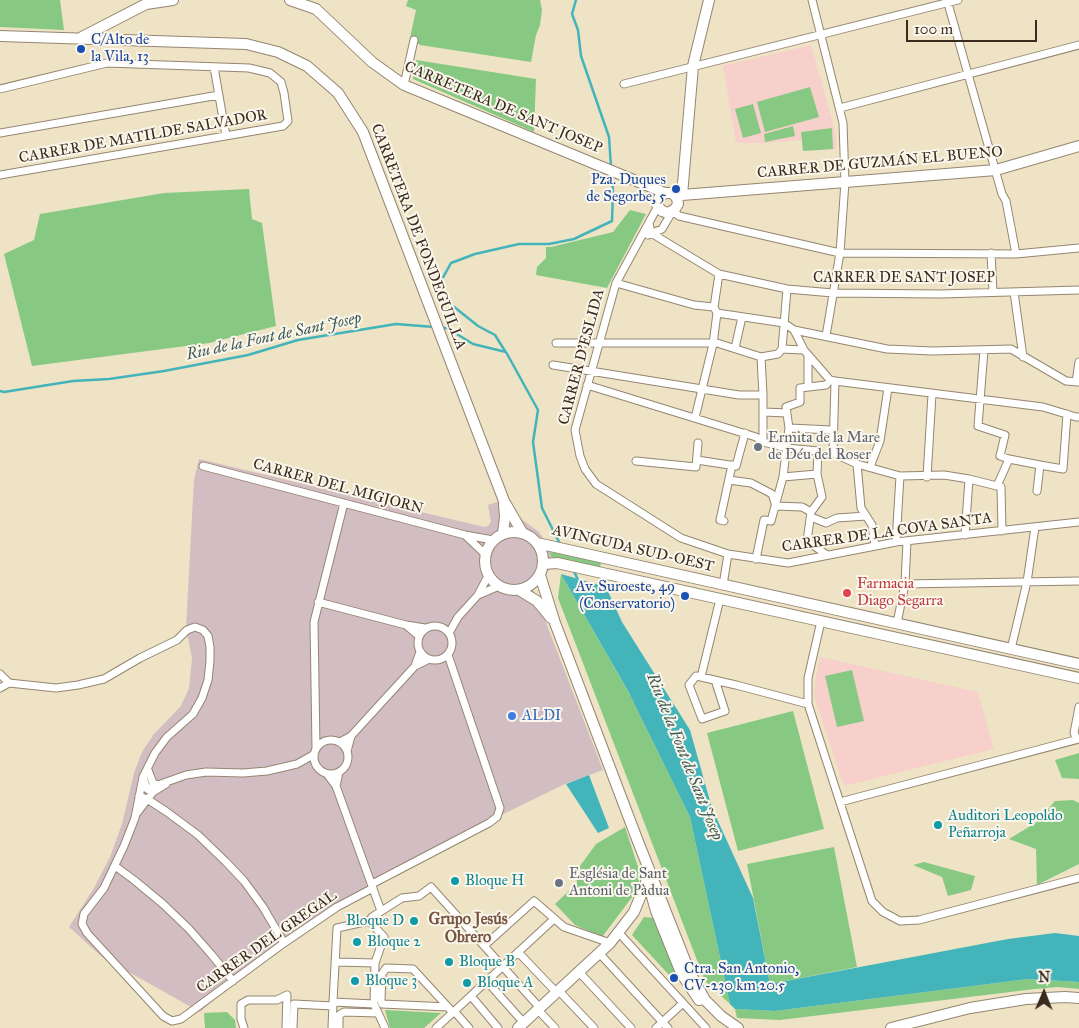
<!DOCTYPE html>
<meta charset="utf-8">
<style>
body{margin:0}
#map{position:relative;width:1079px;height:1028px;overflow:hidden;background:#eee3c4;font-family:"IM FELL Great Primer",serif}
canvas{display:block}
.north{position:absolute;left:1019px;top:968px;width:50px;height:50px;-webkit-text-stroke:4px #fbf7ec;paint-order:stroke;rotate:1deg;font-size:14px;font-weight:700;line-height:20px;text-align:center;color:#3b2a1e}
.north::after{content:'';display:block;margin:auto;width:18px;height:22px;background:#3b2a1e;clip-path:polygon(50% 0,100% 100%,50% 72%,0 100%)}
.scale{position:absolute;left:906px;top:20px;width:131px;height:22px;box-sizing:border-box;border:2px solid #3b2a1e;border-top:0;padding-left:6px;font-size:15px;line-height:18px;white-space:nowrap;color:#3b2a1e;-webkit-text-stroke:4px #fbf7ec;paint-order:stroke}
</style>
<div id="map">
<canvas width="1079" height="1028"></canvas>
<div class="north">N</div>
<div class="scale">100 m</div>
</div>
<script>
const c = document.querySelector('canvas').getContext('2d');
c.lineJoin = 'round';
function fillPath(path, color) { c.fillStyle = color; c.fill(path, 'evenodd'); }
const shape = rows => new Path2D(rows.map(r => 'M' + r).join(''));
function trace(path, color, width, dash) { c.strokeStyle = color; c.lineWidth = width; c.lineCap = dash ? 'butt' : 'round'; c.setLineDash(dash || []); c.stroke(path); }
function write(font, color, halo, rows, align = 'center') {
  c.font = font + ' "IM FELL Great Primer",serif'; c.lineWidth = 4; c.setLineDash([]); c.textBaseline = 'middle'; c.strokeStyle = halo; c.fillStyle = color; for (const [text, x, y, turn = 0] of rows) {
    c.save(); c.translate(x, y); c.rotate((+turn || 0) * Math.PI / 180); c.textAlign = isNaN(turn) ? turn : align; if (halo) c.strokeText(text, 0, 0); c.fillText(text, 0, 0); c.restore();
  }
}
fillPath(shape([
 [811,45,836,135,836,149,803,151,802,140,764,143,736,143,723,66],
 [820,657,978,692,994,749,844,786,814,696,816,677]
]), '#f7d0cb');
fillPath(shape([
 [199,459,484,527,488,526,491,522,488,505,508,498,517,516,539,532,549,547,551,553,549,569,544,579,533,589,603,770,567,783,491,820,380,880,253,966,200,1012,102,957,69,927,94,888,110,857,122,824,134,773,142,752,154,734,181,706,189,688,192,658,186,628,187,609,194,480]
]), '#d2bec2');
fillPath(shape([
 [0,0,60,0,64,30,0,27],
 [408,0,540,0,542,10,540,25,536,35,531,62,420,45,410,38,416,10,406,6],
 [416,60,536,79,534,132,413,79],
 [810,87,819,117,765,132,757,102],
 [753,104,761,133,743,138,735,109],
 [793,126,795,136,765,142,764,134],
 [832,128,833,149,803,151,801,132],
 [249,189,252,219,262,223,276,326,209,343,32,366,4,254,34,240,40,214,164,193],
 [630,210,646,214,607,288,536,275,537,267,546,258,546,247,551,247,613,232],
 [550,552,601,562,600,569,551,557],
 [561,574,631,697,690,817,730,1004,705,981,558,598],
 [852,670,864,721,837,727,825,676],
 [793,711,824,829,738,851,707,733],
 [1079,753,1079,779,1062,778,1055,760],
 [1073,800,1079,803,1079,864,1037,885,1036,849,1009,839,1037,822,1055,801],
 [625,827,639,870,639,888,602,937,575,925,555,904,577,883,576,874,580,866,596,844],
 [834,847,857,967,770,984,747,864],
 [924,862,975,876,971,890,948,896,942,877,913,865],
 [644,917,654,918,681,973,671,977,632,935],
 [1028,979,1079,982,1079,989,1058,987,1035,989,780,1020,737,1018,735,1009,775,1011],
 [385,1010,441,1013,424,1028,390,1028],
 [227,1012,235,1020,236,1028,205,1028,204,1013]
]), '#87c982');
fillPath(shape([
 [561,574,606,587,622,622,690,730,712,808,753,898,770,984,1008,939,1055,933,1079,936,1079,982,1028,979,775,1011,735,1009,730,1004,690,817,629,693],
 [589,775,609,828,598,833,566,784]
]), '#44b4bb');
trace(shape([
 [576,0,572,14,578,30,581,56,609,137,611,167],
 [442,328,447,328,473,344,506,352,538,410,533,442,542,508,560,544],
 [505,351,495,335,478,326,443,298,440,283,451,263,475,254,519,244,549,244,574,239,612,221,613,193,612,175],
 [0,391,4,392,73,381,109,379,164,371,248,355,298,340,396,324,434,327],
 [573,569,578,580]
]), '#44b4bb', 2.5);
const street = shape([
 [812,0,843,123,845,182,840,253,826,336],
 [947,0,1002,194,1006,201,1016,254],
 [214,67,226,136],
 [624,84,958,0],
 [404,85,414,40],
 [0,89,107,63,249,68,270,73,281,82,284,93,288,121,283,126,0,175],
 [840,108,1079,45],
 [0,133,219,95],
 [658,206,616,283,575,430,580,456,585,469,596,484,681,538,728,554,788,563,896,542,1079,522],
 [673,211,679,216,840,253,1016,254,1079,248],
 [649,223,651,233,719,274,787,289,833,293,940,294,1079,290],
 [648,235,662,229,672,212],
 [991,253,993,292],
 [616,283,694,305,714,307],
 [1014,292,1023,357],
 [717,313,784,323,794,330,887,349,932,351,1011,349,1066,381,1079,382],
 [794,330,804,350,830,380,835,381,1043,407,1076,417,1079,417],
 [556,343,717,343,761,357,778,354,782,349],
 [735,348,742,317],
 [782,349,787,289],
 [782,349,804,350],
 [984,350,978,426,1005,435,1000,456,1009,459],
 [808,355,808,387],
 [761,357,763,395,763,442],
 [553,365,739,395,763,395],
 [835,381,833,453,857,464,900,476,944,475,969,479,997,486,1009,459,1040,465,1037,491],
 [1076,382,1079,362],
 [587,385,756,437,763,442,787,448,818,451,817,474,822,497,811,512,807,541,827,555],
 [764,412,787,413],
 [695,418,713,344,717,313,714,307,719,274],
 [789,428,832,430],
 [697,460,736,466,745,433],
 [636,461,696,467,698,443],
 [857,464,861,508,872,525,875,546],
 [1040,465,1063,469,1067,414],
 [203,466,465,535,493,540],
 [870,467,880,441,888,388],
 [783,477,817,474],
 [927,477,932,394],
 [729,480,751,483,772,494,776,506,802,507,811,512],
 [1001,487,1002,531],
 [811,517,826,523,837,518,866,516],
 [724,521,720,520,732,465],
 [965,535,969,479],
 [466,536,485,554],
 [896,542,900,476],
 [756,559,764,520,771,521,783,477,789,428,786,407,800,402,800,388,826,385,830,380],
 [905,584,1079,581],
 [723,585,728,554],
 [478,595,499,586],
 [318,602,406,625],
 [821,621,808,678,808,704,872,901,883,912,900,921,919,920,1079,878],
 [897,623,905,584,907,541],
 '418 643a17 17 0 1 1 34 0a17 17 0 1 1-34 0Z',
 [449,633,458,617,478,595,488,576],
 [419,636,406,625,425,628],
 [1011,649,1027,582,1035,527],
 [420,652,415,666,429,659],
 [0,674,9,683,56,688,78,685,104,679,140,658,177,640,187,630,195,627,203,630,208,636,210,647,210,661,208,680,202,698,193,714,167,737,155,753,143,777,135,818,124,846,104,888,84,914,82,924,87,933,163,1016,172,1021,181,1019,284,943,337,907,373,888],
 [701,677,720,599],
 [715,680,725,711,702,719,689,685,696,676,701,677,736,685,808,704],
 [0,688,9,683],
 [351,736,415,666],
 [1077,739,1074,733,1079,707],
 '314 757a17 17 0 1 1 34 0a17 17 0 1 1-34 0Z',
 [340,742,351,736,347,751],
 [316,748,314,622,344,503],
 [327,774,336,786,339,772],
 [143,777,147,789,153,792,166,784],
 [153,783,158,785,186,775,206,772,243,773,267,771,297,764,313,755],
 [336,786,381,911],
 [139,796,147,799,167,812,198,835,226,862,244,881,263,907,284,943],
 [840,802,1079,739],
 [137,813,153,792,153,783,148,770],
 [115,866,134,880,163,904,189,929,211,954,233,981],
 [372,884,489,823,497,817,500,808,448,655],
 [369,921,384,937,375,963,374,1004,385,1028],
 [619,933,706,1028],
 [484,946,534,901,564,927,610,943],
 [518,952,557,993],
 [600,954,668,1028],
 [336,962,375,963],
 [579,972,631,1028],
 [492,987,524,1023],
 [559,991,594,1028],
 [471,996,498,1028],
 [374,1004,333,1002,337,928,369,921,372,917,402,898,419,896,431,887,540,1008],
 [448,1007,382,1004,381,1000,382,974,386,968,413,969,448,1007,453,1013],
 [538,1010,555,1028],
 [454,1011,469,1028],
 [244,1028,241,1019,241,1004,248,1000,277,1000,287,995,286,1028],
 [293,1028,294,1004,333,1006],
 [332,1028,333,1003],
 [339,1028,339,1015,344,1012,378,1013],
 [436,1028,554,919],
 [656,1028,683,1003]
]);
const secondary = shape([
 [290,0,316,9,372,62,404,85,646,185,665,193,672,193,677,198,678,204,675,209,668,213,662,211,657,205,659,198,665,193],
 [0,36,246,44,278,52,307,66,338,93,363,132,504,501,522,532],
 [82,37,146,4,173,0],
 [682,195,693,66,709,0],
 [677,198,682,195,996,170,1079,146],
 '485 561a29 29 0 1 1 58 0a29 29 0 1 1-58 0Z',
 [503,533,505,517,504,504],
 [537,543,1079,664],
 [543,564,557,563,1079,678],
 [540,575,555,623,637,839,690,973,705,1000,721,1016,738,1028],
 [519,590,537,601,551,618],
 [649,886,656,911,681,973,699,1000],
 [518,1028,610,943,634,912,647,880],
 [891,1028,970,1008,1026,999,1065,997,1079,998]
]);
trace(street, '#948671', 9);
trace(secondary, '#948671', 12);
trace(street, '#fff', 7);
trace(secondary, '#fff', 10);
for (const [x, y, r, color] of [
 [81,49,5,"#1a4fb4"],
 [676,189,5,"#1a4fb4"],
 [758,447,5,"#6b7280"],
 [847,593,5,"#e0444e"],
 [685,596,5,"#1a4fb4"],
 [512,716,5,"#3f7fe0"],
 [938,825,5,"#0f9aa8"],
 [455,881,5,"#0f9aa8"],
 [559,883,5,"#6b7280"],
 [414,921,5,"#0f9aa8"],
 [357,942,5,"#0f9aa8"],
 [449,962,5,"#0f9aa8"],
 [674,978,5,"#1a4fb4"],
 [355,981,5,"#0f9aa8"],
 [467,983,5,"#0f9aa8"]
]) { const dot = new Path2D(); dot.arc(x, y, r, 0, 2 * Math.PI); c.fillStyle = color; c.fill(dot); trace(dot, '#fbf7ec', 2); }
write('15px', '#164399', '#fbf7ec', [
 ["C/Alto de",91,40],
 ["la Vila, 13",91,57],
 ["Pza. Duques",666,180,"right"],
 ["de Segorbe, 5",666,197,"right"],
 ["Av. Suroeste, 49",675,587,"right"],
 ["(Conservatorio)",675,604,"right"],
 ["Ctra. San Antonio,",684,969],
 ["CV-230 km 20.5",684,986]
], 'left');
write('15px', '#3b2a1e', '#fbf7ec', [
 ["CARRETERA DE SANT JOSEP",503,108,23],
 ["CARRER DE MATILDE SALVADOR",143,137,-10],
 ["CARRER DE GUZMÁN EL BUENO",880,163,-5],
 ["CARRETERA DE FONDEGUILLA",418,237,69],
 ["CARRER DE SANT JOSEP",904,278],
 ["CARRER D'ESLIDA",582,357,-75],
 ["CARRER DEL MIGJORN",338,487,15],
 ["CARRER DE LA COVA SANTA",887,533,-8],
 ["AVINGUDA SUD-OEST",633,549,13],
 ["CARRER DEL GREGAL",267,942,-35]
]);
write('15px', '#5b616d', '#fbf7ec', [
 ["Ermita de la Mare",768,438],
 ["de Déu del Roser",768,455],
 ["Església de Sant",569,874],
 ["Antoni de Pàdua",569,891]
], 'left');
write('15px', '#be3a42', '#fbf7ec', [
 ["Farmacia",857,584],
 ["Diago Segarra",857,601]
], 'left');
write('15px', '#366cbe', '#fbf7ec', [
 ["ALDI",522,716]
], 'left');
write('15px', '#0d838f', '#fbf7ec', [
 ["Auditori Leopoldo",948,816],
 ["Peñarroja",948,833],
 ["Bloque H",465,881],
 ["Bloque D",404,921,"right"],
 ["Bloque 2",367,942],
 ["Bloque B",459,962],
 ["Bloque 3",365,981],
 ["Bloque A",477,983]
], 'left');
write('italic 16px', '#3e5a55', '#fbf7ec', [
 ["Riu de la Font de Sant Josep",274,337,-12],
 ["Riu de la Font de Sant Josep",684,757,68]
]);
write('bold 16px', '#785442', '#fbf7ec', [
 ["Grupo Jesús",468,920],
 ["Obrero",468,938]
]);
</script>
